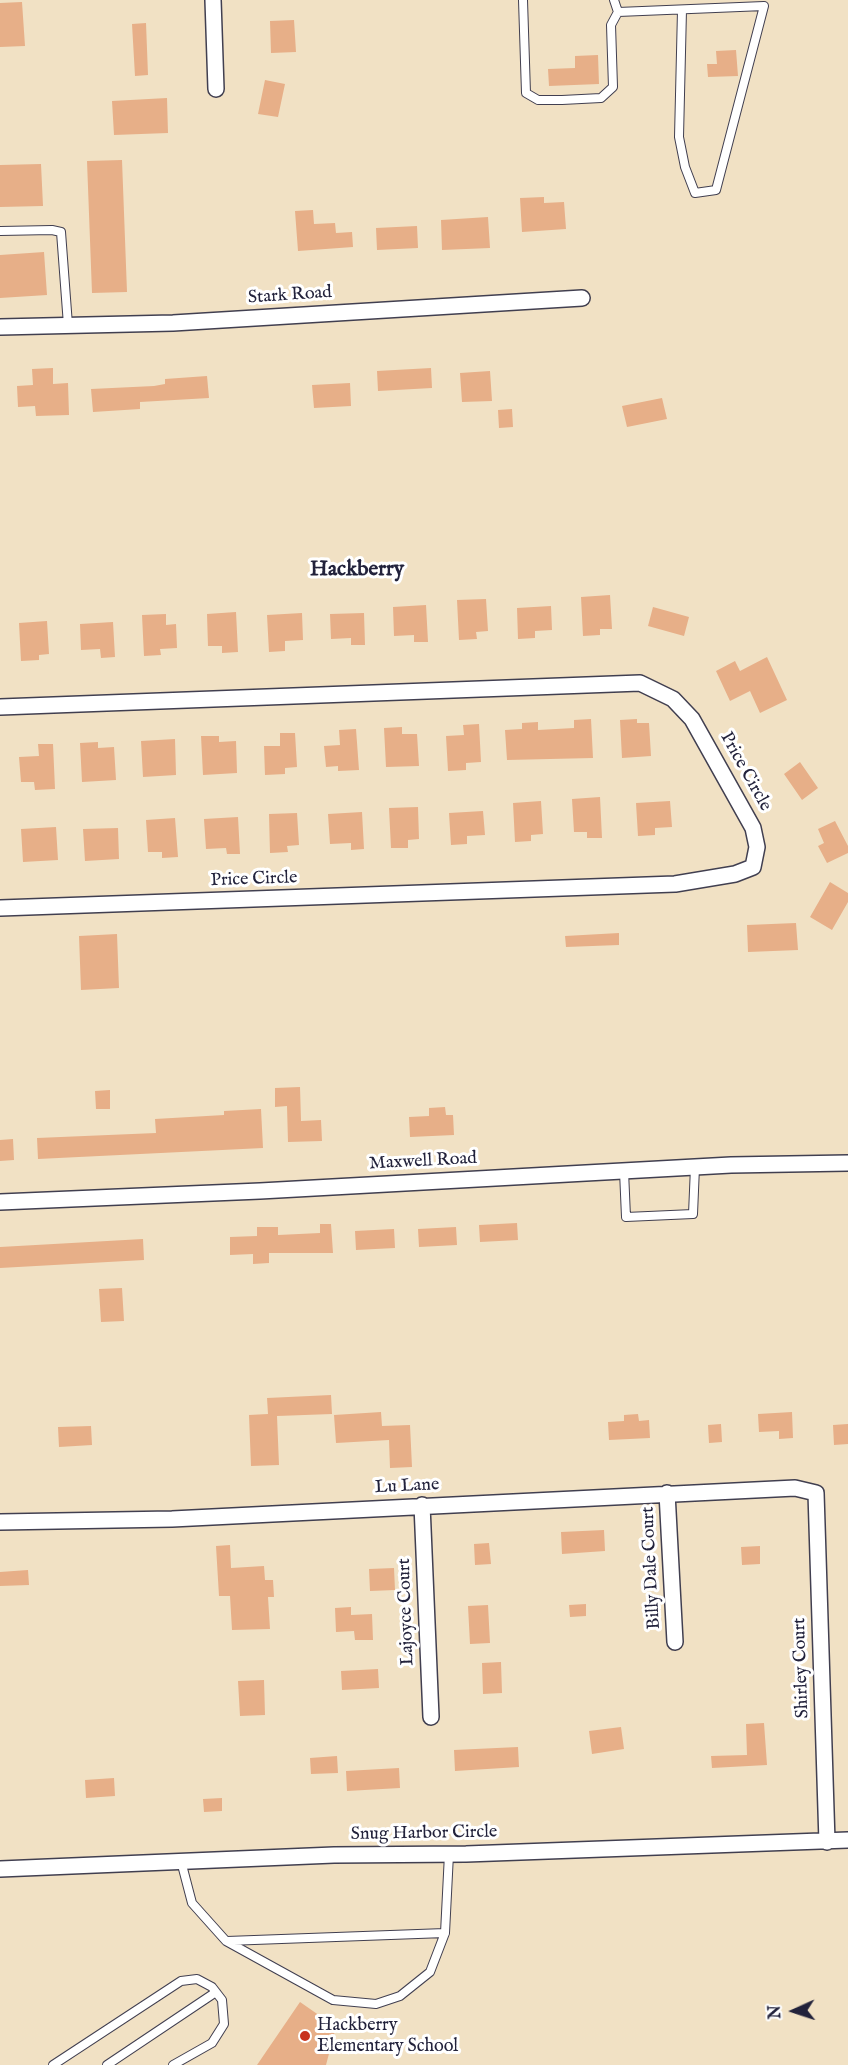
<!DOCTYPE html>
<style>
body{margin:0}
#map{position:relative;width:848px;height:2065px;overflow:hidden;background:#f1e1c4;font-family:"IM FELL English",serif}
canvas{display:block}
.north{position:absolute;left:764px;top:1981px;width:60px;height:60px;-webkit-text-stroke:4px #fff;paint-order:stroke;rotate:267deg;font-size:16px;font-weight:700;line-height:24px;text-align:center;color:#22223b}
.north::after{content:'';display:block;margin:auto;width:21px;height:27px;background:#22223b;clip-path:polygon(50% 0,100% 100%,50% 72%,0 100%)}
</style>
<div id="map">
<canvas width="848" height="2065"></canvas>
<div class="north">N</div>
</div>
<script>
const c = document.querySelector('canvas').getContext('2d');
c.lineJoin = 'round';
function fillPath(path, color) { c.fillStyle = color; c.fill(path, 'evenodd'); }
const shape = rows => new Path2D(rows.map(r => 'M' + r).join(''));
function trace(path, color, width, dash) { c.strokeStyle = color; c.lineWidth = width; c.lineCap = dash ? 'butt' : 'round'; c.setLineDash(dash || []); c.stroke(path); }
function write(font, color, halo, rows, align = 'center') {
  c.font = font + ' "IM FELL English",serif'; c.lineWidth = 6; c.setLineDash([]); c.textBaseline = 'middle'; c.strokeStyle = halo; c.fillStyle = color; for (const [text, x, y, turn = 0] of rows) {
    c.save(); c.translate(x, y); c.rotate((+turn || 0) * Math.PI / 180); c.textAlign = isNaN(turn) ? turn : align; if (halo) c.strokeText(text, 0, 0); c.fillText(text, 0, 0); c.restore();
  }
}
fillPath(shape([
 [22,2,25,46,0,47,0,3],
 [294,20,296,52,271,53,270,21],
 [146,23,148,75,135,76,132,24],
 [736,50,738,76,708,77,707,64,717,64,716,51],
 [598,55,599,84,549,86,548,69,575,68,575,56],
 [265,80,285,84,278,117,258,114],
 [167,98,168,133,114,135,112,101],
 [122,160,127,292,92,293,87,161],
 [41,164,43,206,0,207,0,165],
 [544,197,544,203,564,202,566,229,522,232,520,198],
 [313,210,314,224,335,223,336,233,352,232,353,247,298,251,295,211],
 [488,217,490,248,442,250,441,220],
 [417,226,418,248,377,250,376,228],
 [44,252,47,295,0,298,0,255],
 [53,368,53,384,68,383,69,415,36,416,35,406,18,407,17,386,33,385,32,369],
 [431,368,432,388,378,391,377,371],
 [490,371,492,401,462,402,460,373],
 [207,376,209,398,140,402,140,409,93,412,91,389,154,386,165,384,165,379],
 [350,383,351,406,314,408,312,385],
 [662,398,667,419,627,427,622,406],
 [512,409,513,427,499,428,498,410],
 [610,595,612,629,600,629,600,635,583,636,581,597],
 [486,599,488,631,476,632,477,639,459,640,457,600],
 [426,605,428,642,414,642,414,635,394,636,393,607],
 [551,606,552,630,535,631,535,638,518,639,517,608],
 [653,607,689,617,684,636,648,626],
 [236,612,238,652,222,653,222,646,208,646,207,614],
 [302,613,303,640,285,641,285,651,269,652,267,615],
 [364,613,365,645,351,645,351,638,331,639,330,614],
 [166,614,166,625,176,624,177,648,160,649,161,655,144,656,142,615],
 [47,621,49,654,39,655,39,660,21,661,19,623],
 [113,622,115,657,101,658,100,649,81,650,80,624],
 [767,657,787,700,760,713,750,691,730,701,716,671,735,661,740,671],
 [591,719,593,758,507,760,505,730,522,729,522,723,538,722,538,730,574,728,574,720],
 [637,719,637,723,649,723,651,756,622,758,620,720],
 [479,724,481,762,466,763,466,770,448,771,446,736,464,735,463,725],
 [402,727,402,734,417,734,419,766,386,767,384,728],
 [356,729,359,770,338,771,338,766,326,767,324,746,340,745,339,730],
 [280,733,295,733,297,767,285,768,285,774,265,775,264,746,280,746],
 [201,736,219,736,219,742,236,741,237,773,203,775],
 [175,739,176,775,143,777,141,741],
 [98,742,98,748,114,747,116,780,82,782,80,743],
 [38,744,53,744,55,789,35,790,34,782,21,782,19,757,39,756],
 [800,762,818,788,802,800,784,774],
 [600,797,602,838,587,838,587,832,574,832,572,799],
 [541,801,543,834,531,835,531,841,515,842,513,803],
 [670,801,672,827,655,828,655,835,638,836,636,803],
 [418,807,419,839,408,840,408,848,391,848,389,808],
 [483,811,485,835,467,836,467,844,451,845,449,813],
 [362,812,364,849,351,850,351,843,330,844,328,814],
 [297,813,299,845,287,846,288,852,270,853,269,814],
 [238,817,240,854,227,854,226,848,206,849,204,819],
 [175,818,178,857,162,858,162,852,148,852,146,820],
 [835,821,848,846,848,853,827,863,818,846,824,843,818,829],
 [56,827,58,860,23,862,21,829],
 [118,828,119,859,85,861,83,829],
 [830,882,848,893,848,902,832,930,810,917],
 [796,923,798,950,748,952,747,925],
 [619,933,619,945,566,947,565,936],
 [117,934,119,988,81,990,79,936],
 [300,1087,301,1121,321,1120,322,1141,288,1142,287,1106,275,1107,275,1088],
 [110,1090,110,1109,96,1109,95,1091],
 [445,1107,446,1115,453,1115,454,1135,410,1137,409,1117,429,1116,429,1108],
 [261,1109,263,1148,38,1159,37,1138,156,1133,155,1119,224,1115,224,1111],
 [13,1139,14,1160,0,1161,0,1140],
 [517,1223,518,1240,480,1242,479,1225],
 [320,1224,331,1224,333,1253,269,1253,269,1263,253,1264,253,1254,230,1255,230,1237,257,1236,257,1227,278,1227,278,1235,320,1233],
 [456,1227,457,1245,419,1247,418,1229],
 [394,1229,395,1248,356,1250,355,1231],
 [143,1239,144,1260,0,1268,0,1247],
 [122,1288,124,1321,101,1322,99,1289],
 [331,1395,332,1414,277,1416,279,1465,251,1466,249,1415,268,1414,267,1398],
 [381,1412,382,1426,410,1425,412,1467,390,1468,389,1440,336,1443,334,1415],
 [792,1412,793,1438,779,1439,779,1431,759,1432,758,1414],
 [638,1414,639,1421,649,1420,650,1438,609,1440,608,1422,624,1421,624,1415],
 [721,1424,722,1442,709,1443,708,1425],
 [848,1424,848,1444,834,1445,833,1425],
 [91,1426,92,1445,59,1447,58,1427],
 [604,1530,605,1551,562,1554,561,1532],
 [489,1543,491,1564,475,1565,474,1544],
 [230,1545,231,1568,264,1566,265,1580,273,1580,274,1597,268,1597,270,1629,232,1630,230,1596,219,1596,216,1546],
 [760,1546,760,1564,742,1565,741,1547],
 [394,1568,395,1590,370,1591,369,1569],
 [28,1570,29,1585,0,1586,0,1572],
 [586,1604,586,1616,570,1617,569,1605],
 [488,1605,490,1643,470,1644,468,1606],
 [351,1607,351,1615,372,1614,373,1640,355,1640,354,1631,336,1632,335,1608],
 [501,1662,502,1693,483,1694,482,1663],
 [378,1669,379,1688,342,1690,341,1671],
 [264,1680,265,1715,240,1716,238,1681],
 [764,1723,767,1765,712,1768,711,1756,747,1755,746,1724],
 [621,1727,624,1749,592,1754,589,1731],
 [518,1747,519,1767,455,1771,454,1750],
 [337,1756,338,1773,311,1774,310,1758],
 [399,1768,400,1788,347,1791,346,1771],
 [114,1778,115,1796,86,1798,85,1780],
 [222,1798,222,1811,204,1812,203,1799],
 [300,2002,336,2027,326,2065,257,2065]
]), '#e7af88');
const service = shape([
 [523,0,526,93,538,100,562,100,601,98,613,87,611,25,618,12,764,6,716,190,695,193,685,167,679,137,682,10],
 [614,0,618,12],
 [0,231,52,230,61,232,68,325],
 [624,1171,626,1217,693,1214,695,1167],
 [181,1861,192,1903,226,1941,333,2000,376,2004,400,1996,430,1972,445,1933,449,1854],
 [227,1941,445,1933],
 [53,2065,181,1981,197,1979,212,1987,222,2000,224,2024,212,2043,173,2065],
 [107,2065,216,1992]
]);
const minor = shape([
 [213,0,216,89],
 [0,327,173,323,582,298],
 [0,707,640,683,673,699,692,719,753,828,757,847,753,867,735,874,675,884,0,908],
 [0,1202,260,1191,731,1165,848,1163],
 [667,1493,675,1642],
 [422,1505,431,1717],
 [0,1522,172,1519,795,1488,816,1493,827,1842],
 [0,1869,334,1855,466,1854,848,1840]
]);
trace(service, '#413f50', 10);
trace(minor, '#413f50', 18);
trace(service, '#fff', 8);
trace(minor, '#fff', 15);
for (const [x, y, r, color] of [
 [305,2036,6,"#c8321e"]
]) { const dot = new Path2D(); dot.arc(x, y, r, 0, 2 * Math.PI); c.fillStyle = color; c.fill(dot); trace(dot, '#fff', 2); }
write('18px', '#22223b', '#fff', [
 ["Stark Road",290,296,-4],
 ["Price Circle",745,772,61],
 ["Price Circle",254,880,-2],
 ["Maxwell Road",423,1162,-3],
 ["Lu Lane",407,1487,-3],
 ["Billy Dale Court",652,1568,-93],
 ["Lajoyce Court",407,1612,-92],
 ["Shirley Court",802,1668,-92],
 ["Snug Harbor Circle",424,1834,-1]
]);
write('18px', '#22223b', '#fff', [
 ["Hackberry",317,2026],
 ["Elementary School",317,2047]
], 'left');
write('bold 21px', '#22223b', '#fff', [
 ["Hackberry",357,571]
]);
</script>
